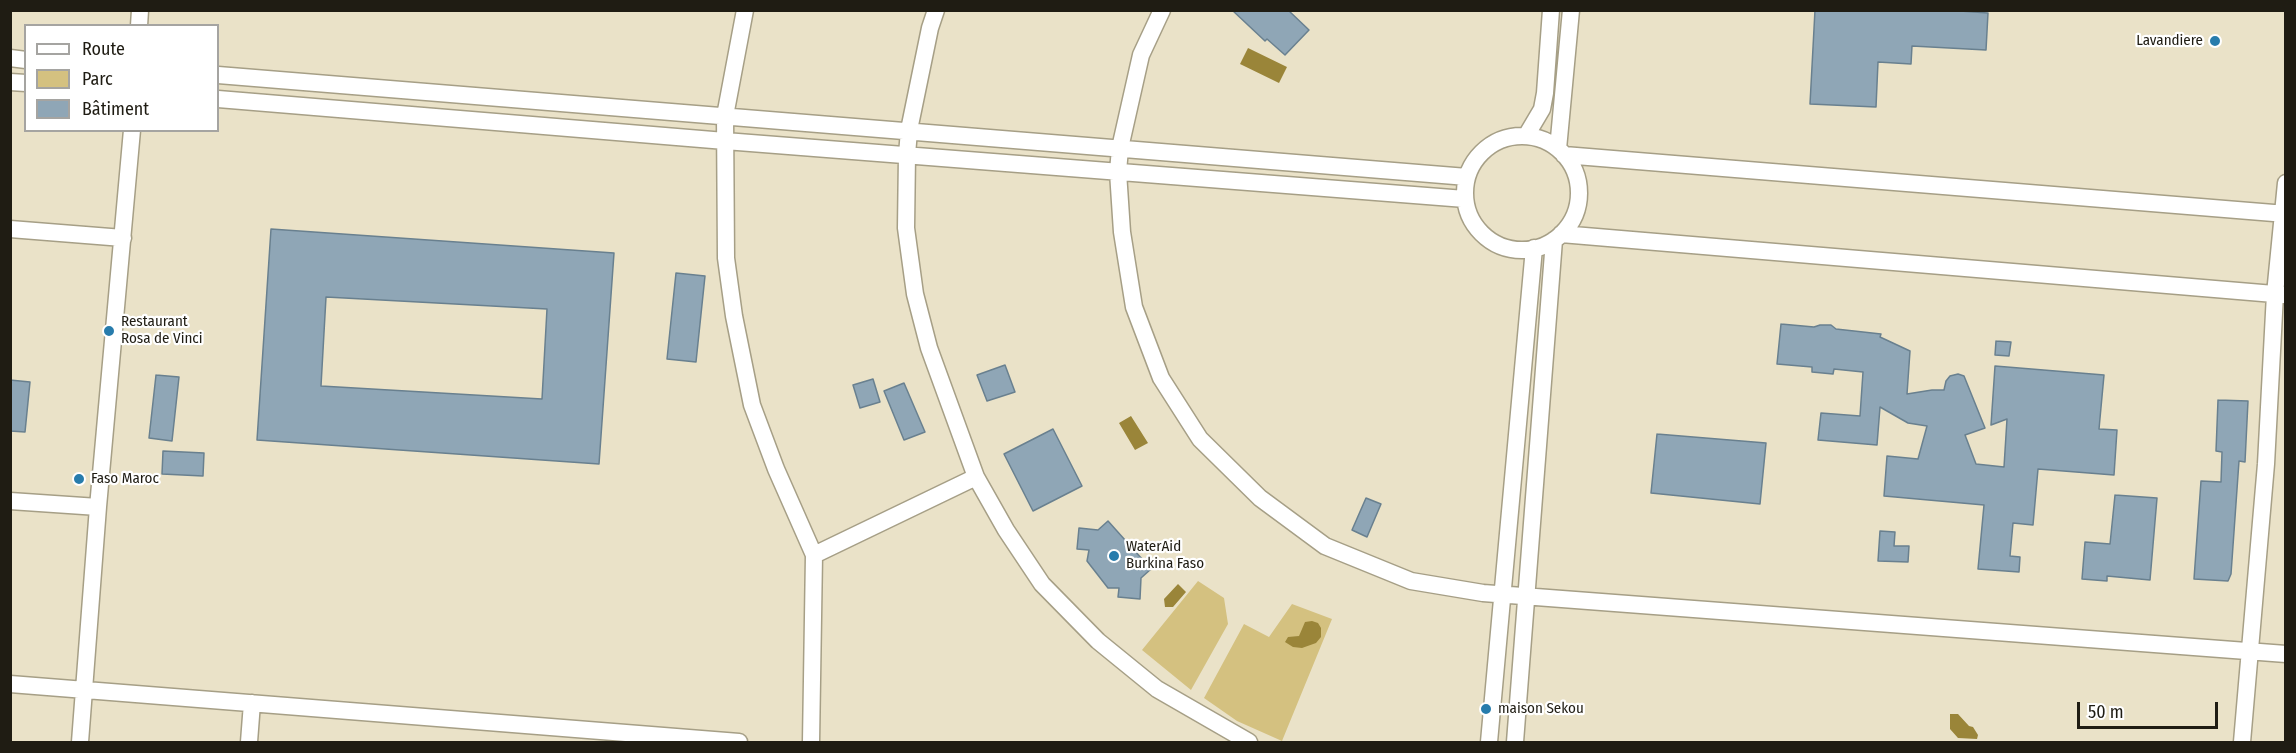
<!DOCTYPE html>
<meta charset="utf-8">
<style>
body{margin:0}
#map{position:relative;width:2296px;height:753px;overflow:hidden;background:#eae2c8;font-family:"Fira Sans Condensed",sans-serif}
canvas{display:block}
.frame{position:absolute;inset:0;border:12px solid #1f1c13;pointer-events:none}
.legend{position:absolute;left:24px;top:24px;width:195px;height:108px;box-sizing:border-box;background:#fff;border:2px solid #a5a4a1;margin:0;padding:8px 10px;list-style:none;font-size:18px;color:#1f1c13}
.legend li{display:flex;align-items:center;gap:12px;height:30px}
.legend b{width:30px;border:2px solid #a5a4a1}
.scale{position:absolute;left:2077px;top:702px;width:141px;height:27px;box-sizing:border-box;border:3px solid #1f1c13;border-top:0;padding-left:8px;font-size:18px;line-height:21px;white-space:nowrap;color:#1f1c13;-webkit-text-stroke:4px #fff;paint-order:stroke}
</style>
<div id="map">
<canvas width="2296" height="753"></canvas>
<div class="frame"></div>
<ul class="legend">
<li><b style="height:8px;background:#fff"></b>Route</li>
<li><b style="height:16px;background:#d4c180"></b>Parc</li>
<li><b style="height:16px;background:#8fa6b6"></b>Bâtiment</li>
</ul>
<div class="scale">50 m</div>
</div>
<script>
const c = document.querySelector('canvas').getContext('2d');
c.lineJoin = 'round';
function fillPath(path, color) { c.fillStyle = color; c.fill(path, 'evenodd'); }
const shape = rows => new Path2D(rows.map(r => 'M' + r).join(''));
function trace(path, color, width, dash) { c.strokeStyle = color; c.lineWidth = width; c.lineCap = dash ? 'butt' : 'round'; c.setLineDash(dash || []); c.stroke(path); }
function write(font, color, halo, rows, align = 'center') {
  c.font = font + ' "Fira Sans Condensed",sans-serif'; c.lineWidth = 4.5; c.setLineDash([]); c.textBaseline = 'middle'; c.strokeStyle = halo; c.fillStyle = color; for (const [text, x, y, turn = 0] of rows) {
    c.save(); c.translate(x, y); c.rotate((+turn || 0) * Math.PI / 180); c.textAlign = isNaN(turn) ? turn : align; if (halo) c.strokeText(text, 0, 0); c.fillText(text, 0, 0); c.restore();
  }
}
fillPath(shape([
 [1198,581,1224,598,1228,624,1191,690,1142,650],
 [1292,604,1332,619,1282,741,1237,721,1204,698,1244,624,1269,637]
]), '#d4c180');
fillPath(shape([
 [1248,48,1287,67,1279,83,1240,64],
 [1131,416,1148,443,1135,450,1119,423],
 [1178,584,1186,592,1173,607,1165,607,1164,599],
 [1312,621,1318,623,1321,628,1321,637,1316,643,1302,648,1293,647,1285,642,1288,637,1299,636,1305,622],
 [1950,714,1958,714,1969,726,1973,727,1978,735,1977,739,1958,738,1950,729]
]), '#9a8539');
const building = shape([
 [1232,10,1288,10,1309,30,1285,55,1267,39,1265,41,1232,10],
 [1815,10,1946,10,1988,13,1986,50,1912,46,1911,64,1878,62,1876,107,1810,104,1815,10],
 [271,229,614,253,599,464,257,440,271,229],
 [326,297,547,309,542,399,321,386,326,297],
 [676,273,705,276,696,362,667,359,676,273],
 [1781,324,1814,327,1820,325,1831,325,1836,329,1881,334,1880,337,1910,351,1907,394,1932,390,1944,390,1946,381,1950,376,1958,374,1964,376,1985,428,1965,435,1976,464,2004,467,2007,419,1991,425,1995,366,2104,375,2099,429,2117,430,2114,475,2038,469,2033,525,2013,523,2010,556,2020,557,2019,572,1978,569,1984,505,1884,496,1887,456,1918,459,1927,426,1908,423,1880,407,1877,445,1818,440,1821,413,1860,416,1863,372,1834,369,1833,374,1812,372,1812,367,1777,364,1781,324],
 [1996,341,2011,342,2009,356,1995,355,1996,341],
 [1005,365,1015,392,987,401,977,375,1005,365],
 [156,375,179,377,172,441,149,438,156,375],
 [873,379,880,402,860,408,853,385,873,379],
 [10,380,30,382,25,432,10,431,10,380],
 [904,383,925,432,904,440,884,391,904,383],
 [2218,400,2248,401,2245,462,2239,461,2231,574,2228,581,2194,579,2201,481,2221,482,2222,452,2216,451,2218,400],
 [1053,429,1082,486,1033,511,1004,454,1053,429],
 [1657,434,1766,443,1760,504,1651,493,1657,434],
 [163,451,204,453,203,476,162,474,163,451],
 [2115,495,2157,498,2150,580,2107,576,2107,581,2082,579,2085,542,2110,544,2115,495],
 [1366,498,1381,504,1367,537,1352,530,1366,498],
 [1108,521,1151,569,1141,578,1140,599,1118,597,1119,588,1108,588,1087,561,1089,550,1077,549,1079,528,1098,530,1108,521],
 [1880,531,1895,532,1894,546,1909,546,1908,562,1878,561,1880,531]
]);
fillPath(building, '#8fa6b6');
trace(building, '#69808f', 1.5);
const street = shape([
 [745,10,725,116,726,258,734,316,752,405,776,469,814,555],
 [936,10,930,28,909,130,907,155,906,228,915,294,929,348,976,477,1006,530,1042,584,1098,641,1157,689,1249,742],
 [1162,10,1141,55,1120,148,1118,172,1122,232,1134,307,1161,378,1200,439,1260,498,1325,546,1411,581,1483,593,2286,654],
 [139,26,140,10],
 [10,58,26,60],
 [218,75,1467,177],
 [10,82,26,83],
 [218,99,725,141,1465,199],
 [1526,136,1542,109,1545,93,1551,10],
 '1465 193a57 57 0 1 1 114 0a57 57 0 1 1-114 0Z',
 [1558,149,1571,10],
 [1564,155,2286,214],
 [10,229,123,238],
 [1561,234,2286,295],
 [10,501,98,507],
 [10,684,739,742],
 [80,742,98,507,132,130],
 [249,742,252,703],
 [811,742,814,555,976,477],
 [1489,742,1534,248],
 [1515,742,1554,240],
 [2242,742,2266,464,2275,294,2286,183]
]);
trace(street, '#a69f86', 19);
trace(street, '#fff', 16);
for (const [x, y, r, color] of [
 [2215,41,6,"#277cac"],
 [109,331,6,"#277cac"],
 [79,479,6,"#277cac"],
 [1114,556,6,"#277cac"],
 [1486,709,6,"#277cac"]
]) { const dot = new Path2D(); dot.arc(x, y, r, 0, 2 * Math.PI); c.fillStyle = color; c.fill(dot); trace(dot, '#fff', 2); }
write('15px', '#1f1c13', '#fff', [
 ["Lavandiere",2203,41,"right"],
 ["Restaurant",121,322],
 ["Rosa de Vinci",121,339],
 ["Faso Maroc",91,479],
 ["WaterAid",1126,547],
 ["Burkina Faso",1126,564],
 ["maison Sekou",1498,709]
], 'left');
</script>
